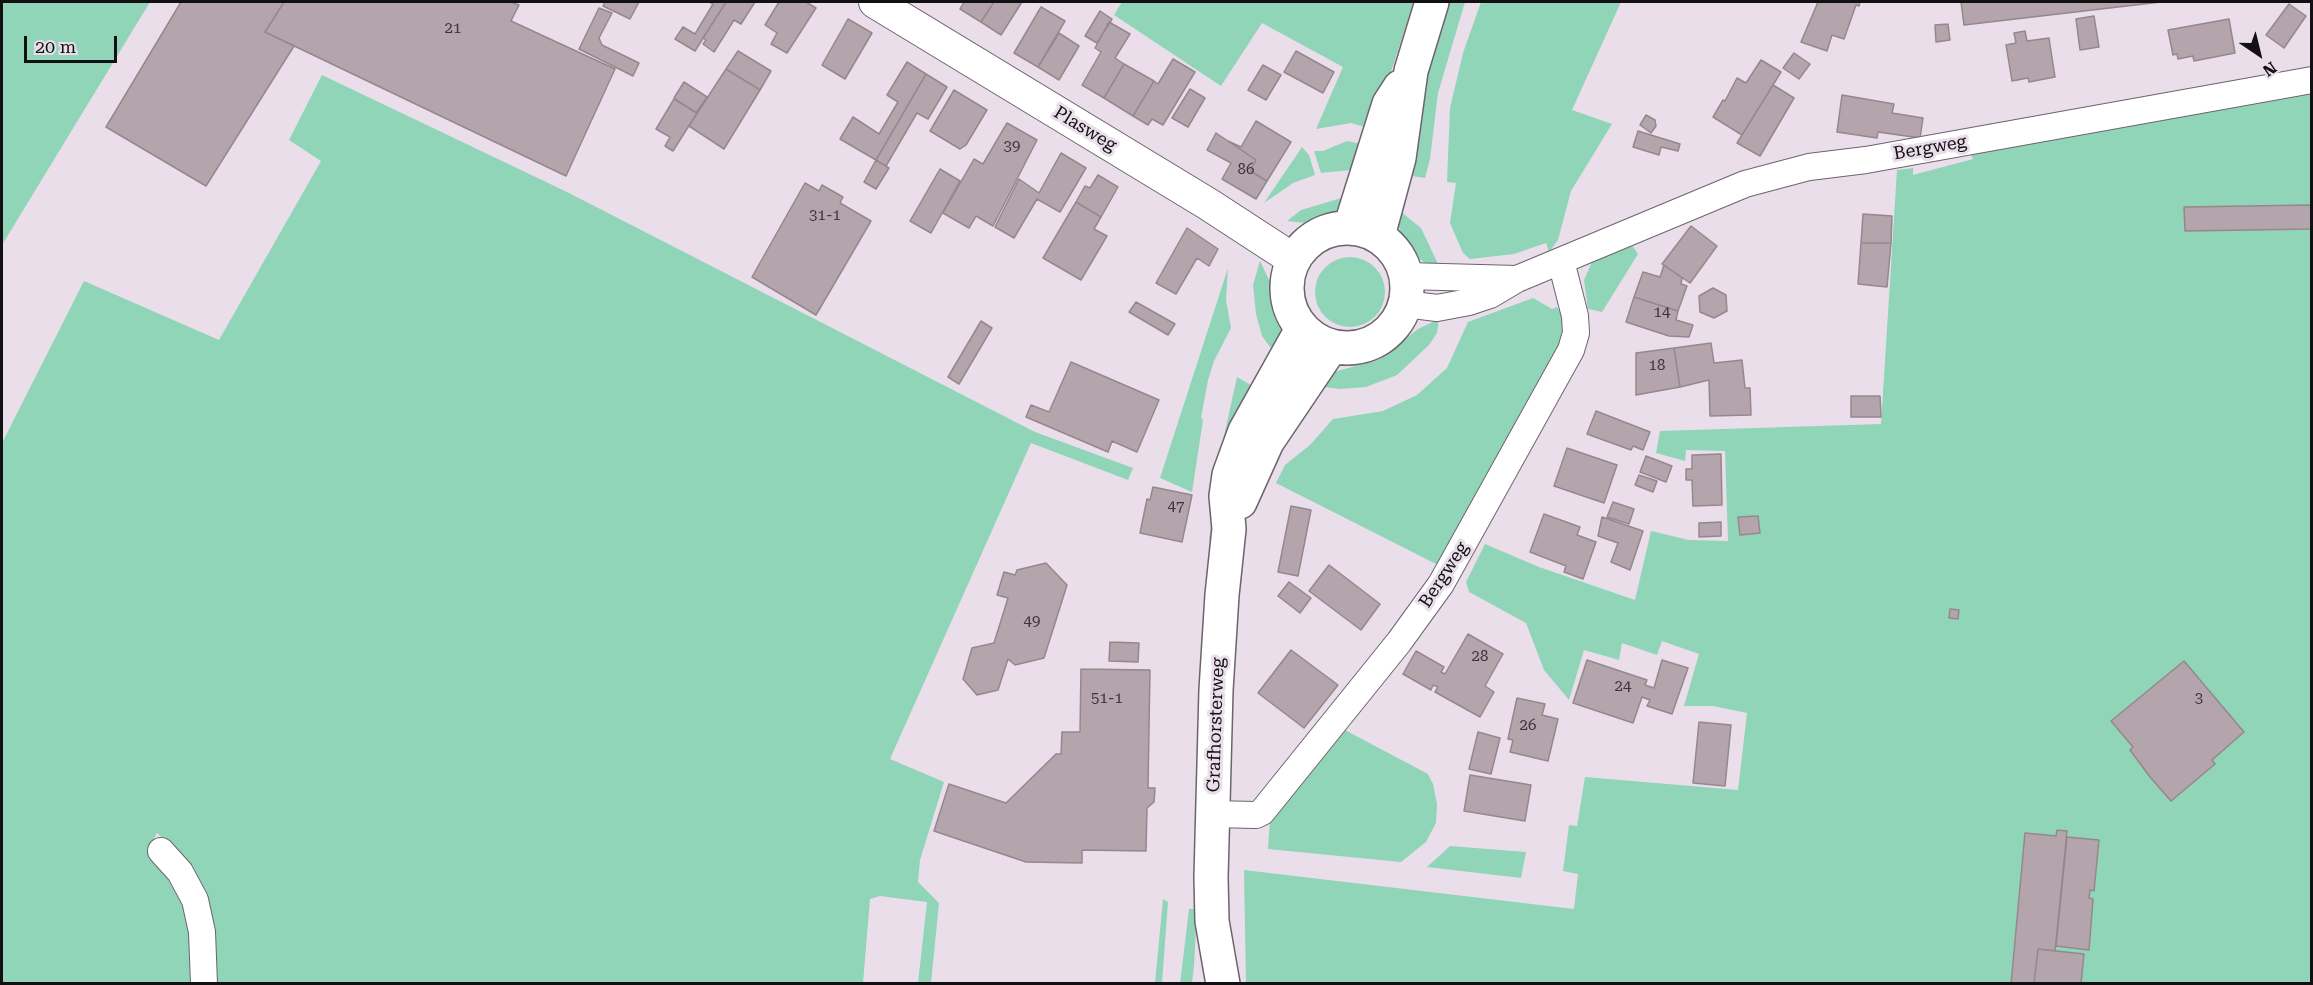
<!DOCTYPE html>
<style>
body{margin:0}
#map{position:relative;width:2313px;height:985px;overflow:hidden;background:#eadeeb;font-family:"Roboto Serif",serif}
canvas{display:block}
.frame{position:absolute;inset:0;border:3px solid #131014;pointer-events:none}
.north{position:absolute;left:2229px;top:24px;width:60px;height:60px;-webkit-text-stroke:4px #eadeeb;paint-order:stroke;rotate:145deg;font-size:16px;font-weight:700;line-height:24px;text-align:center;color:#131014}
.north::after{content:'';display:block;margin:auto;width:21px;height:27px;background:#131014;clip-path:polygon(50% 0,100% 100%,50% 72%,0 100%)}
.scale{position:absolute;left:24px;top:36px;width:93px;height:27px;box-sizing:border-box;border:3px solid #131014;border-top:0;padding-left:8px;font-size:18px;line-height:21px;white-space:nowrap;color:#131014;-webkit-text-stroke:4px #eadeeb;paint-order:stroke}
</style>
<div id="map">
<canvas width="2313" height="985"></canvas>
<div class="frame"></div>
<div class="north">N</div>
<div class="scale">20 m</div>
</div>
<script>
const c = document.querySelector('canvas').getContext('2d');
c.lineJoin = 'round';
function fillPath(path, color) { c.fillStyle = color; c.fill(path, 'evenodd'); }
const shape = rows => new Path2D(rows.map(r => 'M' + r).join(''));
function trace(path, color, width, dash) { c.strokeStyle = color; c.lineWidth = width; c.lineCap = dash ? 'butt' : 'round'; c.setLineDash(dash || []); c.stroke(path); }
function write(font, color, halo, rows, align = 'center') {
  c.font = font + ' "Roboto Serif",serif'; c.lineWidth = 6; c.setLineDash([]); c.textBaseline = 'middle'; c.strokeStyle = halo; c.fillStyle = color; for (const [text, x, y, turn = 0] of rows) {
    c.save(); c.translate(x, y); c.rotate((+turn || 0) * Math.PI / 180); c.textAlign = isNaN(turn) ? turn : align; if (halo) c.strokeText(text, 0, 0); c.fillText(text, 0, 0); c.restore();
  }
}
fillPath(shape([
 [2,2,150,2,2,245],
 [1122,2,1414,2,1372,129,1351,123,1316,129,1343,67,1262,23,1221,86,1114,15],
 [1447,2,1465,2,1438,93,1430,159,1425,178,1405,175,1428,67],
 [1481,2,1621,2,1572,110,1612,124,1571,191,1558,240,1549,252,1546,243,1514,254,1470,259,1463,253,1450,223,1456,183,1447,182,1450,108,1463,53],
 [322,75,567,192,1035,432,1133,468,1128,480,1031,443,890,759,944,782,920,860,918,882,939,903,931,983,918,983,927,902,880,896,870,899,863,983,213,983,175,849,157,833,147,852,168,870,187,905,195,983,2,984,2,443,84,281,219,340,321,161,289,140],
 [2311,92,2311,983,1246,983,1244,870,1574,909,1578,874,1563,871,1569,825,1577,826,1585,777,1738,790,1747,713,1713,706,1684,706,1699,654,1662,641,1657,655,1622,643,1619,660,1584,650,1569,700,1544,670,1526,623,1469,592,1466,582,1485,544,1539,567,1635,600,1651,531,1689,540,1728,541,1725,451,1686,450,1685,461,1656,453,1660,431,1881,424,1897,170,1913,168,1913,175,1973,159,1971,155,1974,151],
 [1347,141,1367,145,1362,161,1354,159,1350,170,1321,173,1314,151,1323,151],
 [1302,147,1309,155,1315,175,1293,183,1264,203],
 [1348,196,1336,211,1318,221,1305,223,1287,221,1301,210],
 [1400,211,1421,228,1440,268,1429,266,1409,251,1400,232,1398,222],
 [1631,244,1638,254,1602,312,1588,309,1584,280,1592,262],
 '1315 292a35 35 0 1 1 70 0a35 35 0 1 1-70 0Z',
 [1260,261,1273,288,1281,329,1276,355,1262,336,1256,314,1253,285],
 [1228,268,1226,300,1231,328,1214,361,1208,380,1201,418,1203,420,1192,492,1160,478],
 [1533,298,1552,309,1557,307,1562,315,1562,340,1440,566,1276,483,1285,465,1310,445,1333,419,1383,411,1417,395,1447,368,1468,322],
 [1439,319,1437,333,1429,345,1397,375,1366,387,1340,389,1324,387,1330,373,1378,360,1418,329],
 [1237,377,1256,388,1213,541,1209,540,1222,445],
 [1343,729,1428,774,1433,784,1437,804,1436,823,1426,842,1401,862,1268,849,1270,819],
 [1450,846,1526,852,1521,878,1427,867],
 [1163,899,1168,902,1162,983,1155,983],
 [1189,909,1197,909,1194,966,1192,983,1180,984]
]), '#90d5b7');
const building = shape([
 [181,2,284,2,265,32,294,46,206,186,106,127,181,2],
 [284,2,511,2,519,5,511,21,615,69,566,176,265,32,284,2],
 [605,2,639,2,630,19,603,6,605,2],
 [709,2,726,2,695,51,675,39,683,27,695,34,713,4,709,2],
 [726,2,755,2,741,24,734,20,714,52,703,44,706,40,703,38,726,2],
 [779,2,806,2,816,8,787,53,771,44,777,33,765,25,779,2],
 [964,2,994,2,981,22,960,9,964,2],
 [994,2,1022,2,1001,35,981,22,994,2],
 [1818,2,1860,2,1859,6,1856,5,1844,39,1832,35,1827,51,1801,42,1818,2],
 [1961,2,2161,2,1964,25,1961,2],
 [2289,4,2306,16,2284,48,2266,35,2289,4],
 [1041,7,1065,21,1038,67,1014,53,1041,7],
 [599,8,612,13,599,38,602,45,639,63,633,76,579,49,599,8],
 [1100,11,1112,19,1097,43,1085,36,1100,11],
 [2094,16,2099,47,2080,50,2076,19,2094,16],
 [848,19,872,33,845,79,822,65,848,19],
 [2229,19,2235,53,2194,61,2193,56,2178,59,2177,54,2173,55,2168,30,2229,19],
 [1109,22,1130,34,1115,58,1124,64,1104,98,1082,85,1101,52,1095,48,1109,22],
 [1948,24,1950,40,1936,42,1935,25,1948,24],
 [2025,31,2027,41,2049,38,2055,77,2029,82,2028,78,2012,81,2006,45,2016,43,2014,33,2025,31],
 [1059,33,1079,46,1059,80,1038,67,1059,33],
 [738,51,771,71,760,90,726,69,738,51],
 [1296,51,1334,72,1323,93,1284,72,1296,51],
 [1794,53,1810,64,1799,79,1783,68,1794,53],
 [1173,59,1195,72,1163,125,1152,119,1148,125,1133,116,1154,81,1158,84,1173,59],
 [1761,60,1781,72,1742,135,1713,117,1723,100,1725,101,1737,78,1746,83,1761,60],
 [907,62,926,74,876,160,840,139,853,117,879,134,898,102,887,95,907,62],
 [1124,64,1154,81,1133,116,1104,98,1124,64],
 [1263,65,1281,75,1266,100,1248,90,1263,65],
 [726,69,760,90,724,149,689,126,726,69],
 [926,74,947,87,928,119,917,113,886,166,876,160,926,74],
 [684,82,707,97,696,113,674,98,684,82],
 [1773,85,1794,98,1760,156,1737,143,1773,85],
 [1190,89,1205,98,1188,127,1172,118,1190,89],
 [954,90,987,110,966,145,960,149,930,131,954,90],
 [1842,95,1894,104,1892,113,1923,118,1920,138,1878,132,1877,138,1837,132,1842,95],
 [674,99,697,113,673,151,665,146,670,137,656,129,674,99],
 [1646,115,1655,120,1656,126,1651,133,1640,125,1646,115],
 [1256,121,1291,142,1267,181,1250,171,1256,160,1228,141,1241,147,1256,121],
 [1007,123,1037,140,993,226,976,216,969,228,943,213,974,159,983,164,1007,123],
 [1638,131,1680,144,1678,151,1661,147,1659,155,1633,147,1638,131],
 [1216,133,1256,160,1250,171,1267,181,1256,199,1222,179,1231,163,1207,150,1216,133],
 [1061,153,1086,168,1060,212,1037,199,1014,238,995,227,1019,179,1039,193,1061,153],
 [876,160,889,168,876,189,864,182,876,160],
 [940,169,960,181,931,233,910,221,940,169],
 [1098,175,1118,187,1101,217,1076,202,1085,186,1090,188,1098,175],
 [805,183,819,191,822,185,843,197,840,203,871,221,816,315,752,277,805,183],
 [1076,202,1101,217,1094,229,1107,236,1081,280,1043,258,1076,202],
 [2311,205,2311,229,2185,231,2184,207,2311,205],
 [1863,214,1892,216,1891,243,1861,243,1863,214],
 [1691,226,1717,246,1690,283,1662,264,1691,226],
 [1187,228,1218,249,1209,266,1197,258,1176,294,1156,283,1187,228],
 [1861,243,1891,243,1887,287,1858,284,1861,243],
 [1664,265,1682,278,1681,284,1687,286,1678,311,1634,297,1643,272,1660,277,1664,265],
 [1713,288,1726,295,1727,311,1714,318,1700,312,1699,296,1713,288],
 [1634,297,1678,311,1676,320,1693,325,1689,337,1669,336,1626,322,1634,297],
 [1136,302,1175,324,1168,335,1129,312,1136,302],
 [981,321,992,328,959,384,948,377,981,321],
 [1711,343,1714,363,1742,360,1745,388,1750,388,1751,415,1710,416,1709,380,1680,387,1674,348,1711,343],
 [1674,348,1680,387,1636,395,1636,353,1674,348],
 [1071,362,1159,400,1137,452,1112,441,1108,452,1026,417,1031,405,1049,412,1071,362],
 [1851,396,1880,396,1881,417,1851,417,1851,396],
 [1596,411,1650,432,1643,450,1633,446,1631,450,1587,434,1596,411],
 [1567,448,1617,465,1604,503,1554,486,1567,448],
 [1721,454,1722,505,1693,506,1692,480,1686,480,1686,469,1692,469,1692,455,1721,454],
 [1646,456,1672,466,1666,482,1640,472,1646,456],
 [1639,475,1657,481,1653,492,1635,485,1639,475],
 [1153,487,1192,495,1182,542,1140,533,1147,499,1150,500,1153,487],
 [1613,502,1634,509,1629,524,1607,517,1613,502],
 [1291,506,1311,510,1298,576,1278,572,1291,506],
 [1544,514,1580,527,1577,535,1596,542,1583,579,1564,572,1566,566,1530,552,1544,514],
 [1758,516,1760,533,1740,535,1738,517,1758,516],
 [1602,517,1643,531,1630,570,1611,562,1618,543,1598,536,1602,517],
 [1721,522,1721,536,1699,537,1699,523,1721,522],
 [1046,563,1067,585,1044,658,1015,665,1008,659,998,690,977,695,963,679,972,648,994,643,1008,598,997,595,1004,572,1015,575,1017,570,1046,563],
 [1329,565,1380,604,1361,630,1309,591,1329,565],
 [1289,582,1311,598,1300,613,1278,596,1289,582],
 [1950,609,1959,610,1958,619,1949,618,1950,609],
 [1468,634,1503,654,1485,686,1494,692,1480,717,1435,692,1438,687,1433,685,1431,690,1403,674,1416,651,1444,667,1441,672,1445,674,1468,634],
 [1110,642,1139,643,1138,662,1109,661,1110,642],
 [1291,650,1338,685,1304,728,1258,693,1291,650],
 [1587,660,1647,680,1645,685,1654,688,1662,660,1688,668,1672,714,1647,706,1650,700,1642,697,1633,723,1573,703,1587,660],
 [2184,661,2244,732,2212,760,2215,764,2171,801,2150,777,2130,750,2133,747,2111,721,2184,661],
 [1081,669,1150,670,1148,788,1155,788,1154,802,1147,808,1146,851,1082,850,1082,863,1026,862,934,831,949,784,1006,803,1056,754,1061,754,1062,732,1080,732,1081,669],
 [1517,698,1545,704,1542,715,1558,719,1548,761,1510,752,1513,740,1508,739,1517,698],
 [1699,722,1731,725,1725,786,1693,783,1699,722],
 [1478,732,1500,738,1491,774,1469,769,1478,732],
 [1470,775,1531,785,1525,821,1464,811,1470,775],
 [2057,830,2067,831,2055,951,2038,949,2034,984,2011,984,2025,833,2056,836,2057,830],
 [2067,837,2099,840,2094,891,2090,890,2089,898,2093,899,2089,950,2056,946,2067,837],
 [2038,949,2084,954,2081,984,2034,984,2038,949]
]);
fillPath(building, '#b4a4ac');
trace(building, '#96878e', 1.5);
const minor = shape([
 [1406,276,1517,279],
 [1405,304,1437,308,1469,302,1490,295,1517,279,1745,184,1809,167,1866,160,2312,80],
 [1212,814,1256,815,1262,812,1399,642,1441,584,1571,350,1576,333,1575,316,1561,261],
 [161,851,180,872,195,900,202,932,204,984]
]);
const tertiary = shape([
 [875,2,1208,204,1294,260]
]);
const secondary = shape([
 '1287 288a60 60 0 1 1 120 0a60 60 0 1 1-120 0Z',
 [1350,228,1389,104,1400,87],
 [1378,236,1399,158,1411,71,1432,2],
 [1240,502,1267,442,1331,347],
 [1223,984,1212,921,1211,877,1216,690,1222,595,1229,529,1226,496,1229,475,1245,431,1302,329]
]);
trace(minor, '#6d636e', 28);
trace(tertiary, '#6d636e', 34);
trace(secondary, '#6d636e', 36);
trace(minor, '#fff', 26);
trace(tertiary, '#fff', 32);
trace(secondary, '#fff', 33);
write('15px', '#3b353a', null, [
 ["21",453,29],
 ["39",1012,147],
 ["86",1246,170],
 ["31-1",825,216],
 ["14",1662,313],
 ["18",1657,366],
 ["47",1176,507],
 ["49",1032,622],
 ["28",1480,657],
 ["24",1623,687],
 ["51-1",1107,699],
 ["3",2199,699],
 ["26",1528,726]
]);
write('18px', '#131014', '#eadeeb', [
 ["Plasweg",1085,129,31],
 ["Bergweg",1930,148,-10],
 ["Bergweg",1444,575,-57],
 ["Grafhorsterweg",1216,725,-88]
]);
</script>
